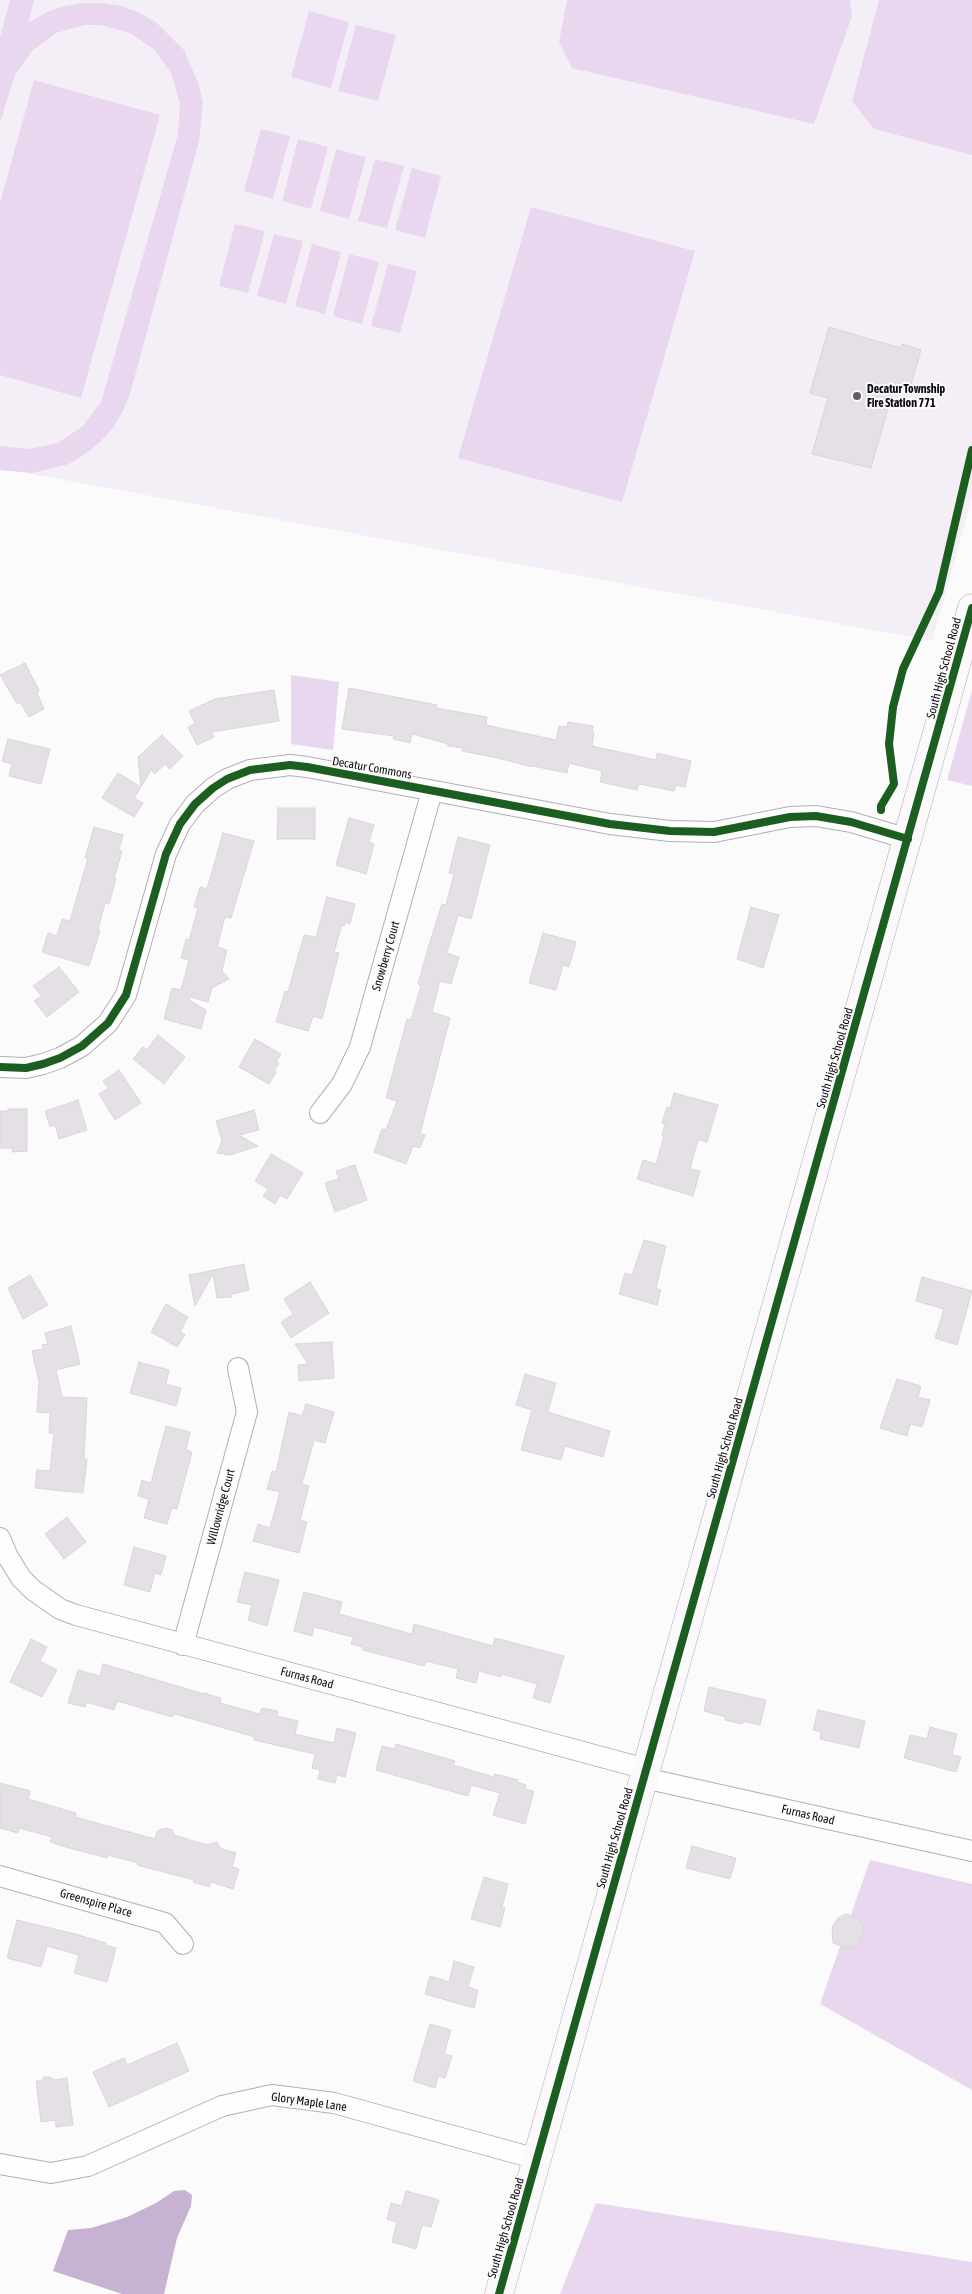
<!DOCTYPE html>
<style>
body{margin:0}
canvas{display:block;background:#fbfbfb}
</style>
<canvas width="972" height="2294"></canvas>
<script>
const c = document.querySelector('canvas').getContext('2d');
c.lineJoin = 'round';
function fillPath(path, color) { c.fillStyle = color; c.fill(path, 'evenodd'); }
const shape = rows => new Path2D(rows.map(r => 'M' + r).join(''));
function trace(path, color, width, dash) { c.strokeStyle = color; c.lineWidth = width; c.lineCap = dash ? 'butt' : 'round'; c.setLineDash(dash || []); c.stroke(path); }
function write(font, color, halo, rows, align = 'center') {
  c.font = font + ' "Asap Condensed",sans-serif'; c.lineWidth = 4; c.setLineDash([]); c.textBaseline = 'middle'; c.strokeStyle = halo; c.fillStyle = color; for (const [text, x, y, turn = 0] of rows) {
    c.save(); c.translate(x, y); c.rotate((+turn || 0) * Math.PI / 180); c.textAlign = isNaN(turn) ? turn : align; if (halo) c.strokeText(text, 0, 0); c.fillText(text, 0, 0); c.restore();
  }
}
fillPath(shape([
 [0,0,972,0,972,498,932,641,0,468]
]), '#f4eff6');
fillPath(shape([
 [10,0,34,0,28,23,47,12,65,6,84,3,103,3,122,6,140,13,157,23,184,50,199,85,203,103,199,141,130,394,123,411,113,428,100,442,85,454,69,464,32,473,0,470,0,446,29,449,58,443,83,426,101,402,178,134,180,104,172,75,155,50,130,33,101,25,85,25,56,33,32,51,15,75,0,123,0,37],
 [567,0,850,0,852,16,814,124,572,68,559,42],
 [879,0,972,0,972,155,874,129,852,101],
 [309,11,349,22,331,88,291,77],
 [356,25,396,35,378,101,338,91],
 [34,80,160,115,81,398,0,375,0,203],
 [261,129,290,136,273,199,244,191],
 [298,139,328,147,311,209,282,201],
 [336,149,366,157,349,219,320,211],
 [375,159,404,166,387,228,358,221],
 [412,168,441,176,425,238,395,230],
 [531,207,695,251,622,502,458,458],
 [235,224,265,231,248,293,219,286],
 [274,234,303,241,286,304,257,296],
 [312,244,341,252,325,314,295,306],
 [349,254,379,262,362,324,333,316],
 [388,264,417,271,400,333,371,326],
 [291,675,339,682,333,750,291,744],
 [972,690,972,786,947,780],
 [870,1860,972,1884,972,2090,820,2004],
 [596,2203,972,2262,972,2294,560,2294]
]), '#e9d7f0');
fillPath(shape([
 [185,2190,192,2195,191,2206,177,2238,164,2294,122,2294,53,2271,68,2230,91,2228,127,2217,156,2203,174,2191]
]), '#c8b2d1');
const building = shape([
 [829,327,901,348,902,344,921,350,908,395,893,391,871,468,812,454,828,398,810,393,829,327],
 [25,663,39,690,37,693,44,709,29,717,20,702,17,704,0,675,25,663],
 [349,688,437,705,436,708,487,717,486,725,556,740,559,726,567,727,568,722,593,726,592,732,594,732,592,746,656,760,657,753,691,761,685,787,676,785,674,791,639,784,637,790,600,782,602,771,569,763,567,773,533,766,532,767,498,758,462,751,463,748,448,746,448,744,412,734,410,743,393,739,394,736,342,729,349,688],
 [274,690,279,721,212,732,214,737,197,745,188,727,195,724,189,711,215,699,274,690],
 [162,735,183,756,170,769,165,764,155,774,151,770,141,787,138,757,162,735],
 [8,739,50,749,41,784,9,776,12,764,2,761,8,739],
 [118,773,141,787,134,798,143,803,134,817,102,798,118,773],
 [278,808,315,808,315,839,277,839,278,808],
 [349,818,374,825,369,842,374,844,366,874,336,865,349,818],
 [94,827,123,835,119,850,122,851,114,879,116,879,109,904,105,903,98,930,100,931,89,966,42,952,48,933,57,936,62,919,70,921,88,858,85,858,94,827],
 [223,833,254,841,231,918,225,917,217,947,227,950,222,971,229,979,212,988,208,1002,191,997,189,1000,206,1010,201,1029,164,1019,172,988,181,990,189,960,181,958,186,939,189,940,198,908,194,907,200,887,207,889,223,833],
 [458,837,490,845,471,919,458,915,447,953,459,957,451,984,440,981,432,1012,450,1018,420,1134,425,1135,420,1148,413,1146,406,1164,374,1152,382,1129,386,1130,397,1101,386,1098,407,1019,411,1020,421,985,418,984,428,948,442,904,446,905,454,874,449,873,458,837],
 [327,897,355,904,350,924,345,922,344,926,342,925,334,952,339,953,322,1019,313,1016,308,1031,276,1022,285,991,288,992,304,935,316,937,327,897],
 [751,907,779,915,763,968,737,959,751,907],
 [543,933,576,942,569,967,563,965,556,990,529,983,543,933],
 [59,967,79,992,47,1017,34,1001,42,996,33,986,59,967],
 [158,1035,185,1057,164,1084,133,1059,143,1047,147,1050,158,1035],
 [255,1039,281,1054,276,1062,279,1063,274,1071,276,1072,269,1084,239,1067,255,1039],
 [119,1070,141,1103,115,1120,99,1094,108,1088,103,1081,119,1070],
 [674,1093,718,1105,707,1142,698,1140,690,1169,700,1171,693,1196,637,1179,643,1160,656,1164,664,1136,662,1136,665,1124,662,1123,667,1107,670,1108,674,1093],
 [78,1100,87,1130,59,1139,55,1125,50,1127,45,1111,78,1100],
 [8,1109,27,1109,27,1151,12,1152,13,1148,0,1148,0,1111,8,1111,8,1109],
 [254,1110,259,1130,239,1135,258,1146,230,1155,217,1153,222,1141,216,1121,254,1110],
 [271,1154,303,1173,287,1199,280,1195,275,1204,263,1196,268,1189,255,1181,271,1154],
 [355,1165,367,1200,335,1212,325,1183,339,1179,336,1171,355,1165],
 [644,1240,666,1246,656,1288,661,1290,657,1305,619,1294,625,1273,632,1275,644,1240],
 [244,1264,249,1290,232,1294,232,1297,217,1298,213,1274,195,1306,189,1275,244,1264],
 [30,1275,48,1305,23,1319,8,1288,30,1275],
 [922,1277,972,1291,957,1345,935,1338,944,1309,916,1301,922,1277],
 [310,1282,329,1313,291,1338,281,1322,293,1314,284,1299,310,1282],
 [166,1304,188,1317,180,1332,185,1335,177,1347,151,1332,166,1304],
 [71,1326,80,1364,56,1370,62,1397,87,1398,84,1459,87,1459,83,1493,35,1488,37,1470,50,1471,54,1433,49,1433,50,1413,37,1412,39,1382,32,1351,43,1349,42,1345,48,1344,45,1333,71,1326],
 [332,1342,334,1378,299,1381,298,1365,308,1364,295,1344,332,1342],
 [139,1362,169,1370,166,1384,181,1388,176,1406,130,1393,139,1362],
 [525,1374,556,1383,548,1412,610,1431,603,1457,565,1446,561,1460,521,1450,532,1410,516,1405,525,1374],
 [897,1379,921,1386,918,1397,930,1400,922,1427,910,1424,907,1436,880,1428,897,1379],
 [306,1404,334,1412,325,1443,314,1440,302,1484,309,1486,300,1520,307,1522,299,1553,253,1541,258,1524,270,1528,280,1492,267,1489,272,1471,276,1472,289,1412,302,1416,306,1404],
 [166,1426,190,1432,186,1450,192,1452,177,1509,172,1508,167,1524,144,1518,149,1499,138,1496,142,1480,151,1483,166,1426],
 [67,1517,86,1542,64,1559,45,1534,67,1517],
 [134,1547,166,1556,161,1575,155,1573,150,1592,124,1585,134,1547],
 [245,1572,279,1580,267,1626,248,1620,252,1605,237,1602,245,1572],
 [304,1592,342,1602,339,1614,412,1634,414,1624,493,1646,495,1638,564,1656,550,1703,533,1698,537,1684,502,1674,501,1677,479,1671,476,1683,456,1678,458,1669,426,1661,424,1666,363,1650,363,1647,351,1644,353,1637,314,1627,312,1636,294,1631,304,1592],
 [31,1639,47,1647,40,1661,57,1670,42,1697,10,1682,31,1639],
 [103,1664,204,1694,204,1693,221,1698,220,1703,260,1714,262,1708,278,1711,277,1716,298,1721,295,1734,334,1743,337,1728,356,1733,345,1777,337,1775,335,1783,318,1779,320,1770,312,1768,315,1754,254,1740,255,1737,175,1714,172,1717,117,1701,114,1710,86,1702,85,1707,68,1703,78,1670,100,1676,103,1664],
 [709,1687,766,1700,760,1725,743,1721,742,1724,725,1720,726,1717,704,1711,709,1687],
 [818,1710,865,1721,859,1748,820,1739,821,1732,813,1730,818,1710],
 [930,1727,957,1734,952,1755,961,1757,956,1772,904,1758,910,1735,927,1739,930,1727],
 [396,1744,455,1761,453,1765,494,1777,495,1774,518,1780,517,1782,526,1785,525,1789,534,1791,525,1824,493,1815,500,1793,471,1785,468,1796,376,1770,382,1746,394,1749,396,1744],
 [0,1783,30,1791,28,1799,76,1813,75,1817,155,1839,157,1831,166,1828,172,1830,174,1835,207,1845,217,1842,220,1848,236,1853,232,1867,239,1869,233,1889,211,1882,209,1887,193,1882,194,1880,137,1865,138,1863,108,1855,107,1858,66,1847,50,1842,52,1837,19,1828,18,1833,0,1828,0,1783],
 [692,1846,736,1858,730,1879,686,1868,692,1846],
 [484,1877,508,1884,502,1907,505,1908,500,1927,471,1919,484,1877],
 [846,1914,856,1918,862,1922,864,1928,858,1945,848,1949,833,1943,832,1927,838,1918,846,1914],
 [17,1920,75,1934,106,1943,105,1945,116,1948,107,1982,74,1973,79,1955,47,1946,41,1967,7,1958,17,1920],
 [454,1961,474,1967,468,1987,478,1990,474,2008,425,1994,430,1976,449,1982,454,1961],
 [430,2024,451,2030,444,2054,452,2056,445,2078,438,2076,435,2088,413,2081,430,2024],
 [177,2043,189,2071,109,2107,93,2072,124,2058,127,2065,177,2043],
 [44,2077,50,2077,54,2080,67,2078,73,2125,56,2127,55,2120,41,2122,36,2081,42,2081,44,2077],
 [406,2191,439,2200,431,2227,422,2225,416,2249,392,2242,397,2222,387,2219,391,2203,402,2206,406,2191]
]);
fillPath(building, '#e4e0e5');
trace(building, '#d9d6da', 1);
const minor = shape([
 [0,1067,26,1068,43,1064,60,1058,82,1046,108,1023,126,995,166,854,180,824,195,804,213,788,227,779,250,770,290,765,307,767,610,824,670,831,714,832,790,817,816,816,851,822,908,839],
 [320,1113,342,1084,360,1047,432,791],
 [0,1538,8,1557,21,1578,33,1590,60,1609,76,1615,646,1769],
 [183,1645,247,1412,238,1368],
 [644,1778,972,1851],
 [0,1876,165,1923,183,1944],
 [0,2164,51,2173,88,2166,222,2106,272,2095,334,2103,537,2159]
]);
const secondary = shape([
 [499,2294,972,608]
]);
trace(minor, '#b2afb4', 22);
trace(secondary, '#b2afb4', 29);
trace(minor, '#fefefe', 20);
trace(secondary, '#fbf9fc', 28);
trace(shape([
 [881,810,881,806,894,784,889,744,893,707,903,669,939,592,972,450],
 [0,1067,26,1068,43,1064,60,1058,82,1046,108,1023,126,995,166,854,180,824,195,804,213,788,227,779,250,770,290,765,307,767,610,824,670,831,714,832,790,817,816,816,851,822,908,839],
 [499,2294,972,608]
]), '#1b5e20', 8);
for (const [x, y, r, color] of [
 [857,396,5,"#625e64"]
]) { const dot = new Path2D(); dot.arc(x, y, r, 0, 2 * Math.PI); c.fillStyle = color; c.fill(dot); trace(dot, '#fbfbfb', 2); }
write('bold 12px', '#0f0912', '#fbfbfb', [
 ["Decatur Township",867,389],
 ["Fire Station 771",867,403]
], 'left');
write('12px', '#0f0912', '#fbfbfb', [
 ["South High School Road",944,668,-75],
 ["Decatur Commons",372,768,10],
 ["Snowberry Court",386,956,-74],
 ["South High School Road",835,1058,-74],
 ["South High School Road",725,1448,-74],
 ["Willowridge Court",221,1507,-75],
 ["Furnas Road",307,1678,15],
 ["Furnas Road",808,1815,13],
 ["South High School Road",615,1838,-74],
 ["Greenspire Place",96,1903,16],
 ["Glory Maple Lane",309,2102,8],
 ["South High School Road",506,2228,-74]
]);
</script>
